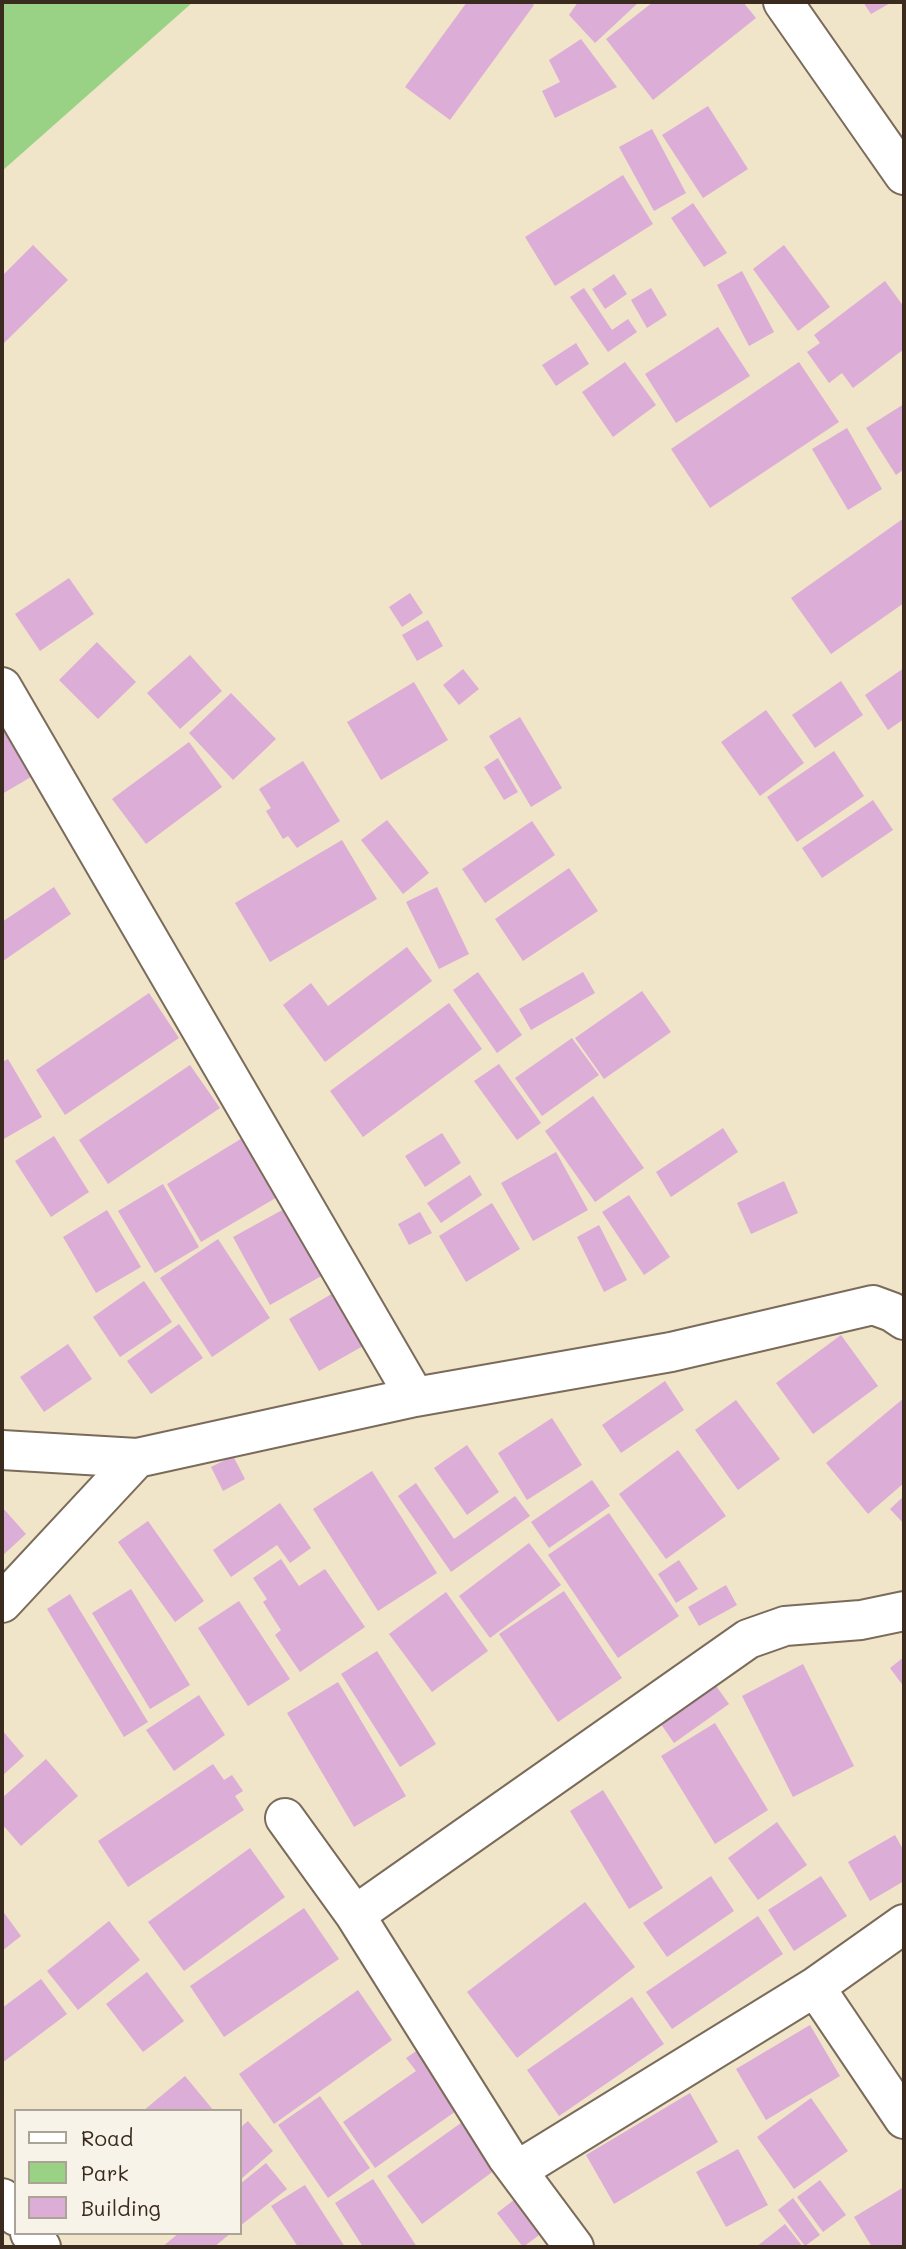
<!DOCTYPE html>
<style>
body{margin:0}
#map{position:relative;width:906px;height:2249px;overflow:hidden;background:#f0e4c9;font-family:Mali,sans-serif}
canvas{display:block}
.frame{position:absolute;inset:0;border:4px solid #3b2a1e;pointer-events:none}
.legend{position:absolute;left:14px;top:2109px;width:228px;height:126px;box-sizing:border-box;background:#f7f3e8;border:2px solid #aca397;margin:0;padding:9px 12px;list-style:none;font-size:21px;color:#3b2a1e}
.legend li{display:flex;align-items:center;gap:14px;height:35px}
.legend b{width:35px;border:2px solid #aca397}
</style>
<div id="map">
<canvas width="906" height="2249"></canvas>
<div class="frame"></div>
<ul class="legend">
<li><b style="height:9px;background:#fff"></b>Road</li>
<li><b style="height:19px;background:#99d285"></b>Park</li>
<li><b style="height:19px;background:#dcadd6"></b>Building</li>
</ul>
</div>
<script>
const c = document.querySelector('canvas').getContext('2d');
c.lineJoin = 'round';
function fillPath(path, color) { c.fillStyle = color; c.fill(path, 'evenodd'); }
const shape = rows => new Path2D(rows.map(r => 'M' + r).join(''));
function trace(path, color, width, dash) { c.strokeStyle = color; c.lineWidth = width; c.lineCap = dash ? 'butt' : 'round'; c.setLineDash(dash || []); c.stroke(path); }
fillPath(shape([
 [2,2,193,2,2,171]
]), '#99d285');
fillPath(shape([
 [467,2,530,2,534,5,450,120,405,87],
 [578,2,639,2,595,43,569,15],
 [653,2,743,2,756,18,653,100,606,39],
 [863,2,892,2,871,14],
 [581,39,617,87,555,118,542,91,560,82,549,60],
 [708,106,748,169,703,198,662,135],
 [652,129,686,193,654,211,619,147],
 [623,175,653,224,555,286,525,237],
 [693,203,727,253,704,267,671,218],
 [33,245,68,280,2,345,2,276],
 [784,245,830,307,798,331,753,269],
 [742,271,774,332,749,346,717,285],
 [614,274,627,294,605,309,592,289],
 [885,281,904,307,904,349,853,388,842,373,829,383,807,352,820,343,814,335],
 [584,288,612,330,628,319,637,332,608,352,570,297],
 [651,288,667,315,647,328,631,300],
 [718,327,750,376,676,423,645,374],
 [576,343,589,364,556,386,542,365],
 [625,362,656,405,613,437,582,392],
 [799,362,839,422,710,508,671,449],
 [904,404,904,469,896,475,866,428],
 [847,428,882,489,848,510,812,449],
 [904,518,904,603,831,654,791,598],
 [69,578,94,614,40,651,15,614],
 [410,593,423,613,402,627,389,607],
 [428,620,443,646,417,661,402,635],
 [97,642,136,682,98,719,59,680],
 [190,655,222,691,180,729,147,693],
 [904,668,904,719,888,730,865,695],
 [463,669,479,689,459,705,443,685],
 [841,681,863,715,815,748,792,715],
 [414,682,448,740,381,780,347,722],
 [231,693,276,739,233,780,189,733],
 [766,710,804,763,760,796,721,742],
 [2,715,36,774,2,794],
 [520,717,562,788,531,807,489,736],
 [189,742,222,787,146,844,112,799],
 [834,751,864,796,797,842,767,797],
 [498,758,518,792,504,800,484,767],
 [303,761,340,821,297,848,288,836,283,839,266,811,271,808,259,789],
 [873,800,893,830,822,878,802,848],
 [387,820,429,873,403,894,361,840],
 [532,821,555,855,485,903,462,869],
 [342,840,377,899,270,962,235,903],
 [569,868,598,911,523,961,495,919],
 [54,887,71,914,3,961,2,922],
 [437,887,469,954,439,969,406,902],
 [407,947,432,981,325,1062,283,1005,311,983,328,1006],
 [478,972,522,1035,497,1053,453,990],
 [583,972,595,993,531,1030,519,1009],
 [642,991,671,1032,604,1079,575,1038],
 [149,993,179,1038,65,1115,36,1070],
 [449,1003,482,1049,363,1137,330,1091],
 [572,1038,599,1075,542,1116,515,1078],
 [8,1059,42,1117,2,1140,2,1062],
 [499,1064,541,1123,517,1140,474,1081],
 [190,1065,220,1108,108,1184,79,1140],
 [593,1096,644,1168,595,1202,545,1131],
 [723,1128,738,1152,671,1197,656,1172],
 [442,1133,461,1163,425,1187,405,1156],
 [54,1136,89,1192,51,1217,15,1161],
 [244,1137,279,1196,201,1242,167,1184],
 [556,1152,588,1210,533,1241,501,1183],
 [470,1175,482,1195,441,1223,427,1203],
 [784,1181,798,1213,751,1234,737,1203],
 [163,1184,199,1247,155,1273,118,1211],
 [629,1195,670,1257,644,1275,602,1212],
 [295,1203,332,1270,270,1305,233,1237],
 [492,1203,520,1249,466,1282,439,1236],
 [107,1210,141,1267,96,1293,63,1237],
 [420,1212,432,1233,409,1245,398,1224],
 [599,1225,627,1280,604,1292,577,1237],
 [218,1239,270,1318,212,1357,160,1278],
 [144,1281,172,1322,120,1357,93,1317],
 [340,1289,370,1342,319,1371,289,1319],
 [179,1324,203,1358,151,1394,127,1361],
 [841,1335,878,1386,813,1434,776,1383],
 [68,1344,92,1379,44,1412,20,1377],
 [665,1381,684,1410,621,1453,602,1425],
 [904,1398,904,1483,868,1514,826,1463],
 [736,1400,780,1459,738,1490,695,1430],
 [552,1418,582,1465,527,1500,498,1453],
 [467,1445,499,1492,467,1515,434,1468],
 [678,1450,726,1516,666,1559,619,1494],
 [233,1456,245,1479,223,1491,211,1467],
 [372,1471,437,1573,378,1611,313,1509],
 [592,1480,610,1506,549,1548,531,1522],
 [416,1483,454,1539,515,1496,530,1516,451,1572,398,1496],
 [904,1496,904,1524,890,1509],
 [280,1503,311,1548,290,1563,277,1545,231,1577,213,1550],
 [2,1507,26,1534,2,1556],
 [609,1513,679,1616,618,1658,548,1555],
 [148,1521,204,1601,175,1622,118,1542],
 [529,1543,561,1585,490,1638,459,1596],
 [281,1559,299,1586,325,1569,365,1627,300,1672,275,1635,281,1630,263,1602,267,1599,253,1578],
 [679,1560,698,1589,676,1603,658,1574],
 [726,1585,737,1605,699,1626,688,1607],
 [131,1589,190,1685,150,1709,92,1613],
 [564,1591,622,1678,558,1722,499,1634],
 [446,1592,488,1651,432,1692,389,1634],
 [70,1594,148,1722,124,1737,47,1609],
 [239,1601,290,1679,248,1706,198,1628],
 [377,1651,436,1744,400,1767,341,1674],
 [904,1657,904,1687,890,1668],
 [803,1664,854,1766,793,1797,742,1696],
 [709,1676,729,1704,674,1743,654,1714],
 [338,1682,406,1796,354,1827,287,1713],
 [199,1695,225,1735,174,1771,146,1730],
 [715,1723,768,1810,715,1844,661,1756],
 [2,1730,24,1756,2,1776],
 [46,1759,78,1796,21,1846,2,1824,2,1798],
 [213,1764,224,1780,232,1775,243,1791,235,1796,244,1810,128,1887,98,1841],
 [603,1790,663,1888,629,1909,570,1811],
 [777,1822,807,1865,758,1900,728,1858],
 [895,1835,904,1851,904,1881,870,1901,848,1862],
 [250,1848,285,1897,184,1971,148,1922],
 [711,1876,734,1911,667,1957,643,1923],
 [821,1876,847,1916,794,1951,768,1910],
 [585,1902,635,1967,517,2058,467,1992],
 [304,1908,339,1959,224,2037,190,1986],
 [2,1910,21,1936,2,1951],
 [758,1916,783,1954,672,2029,646,1992],
 [109,1921,140,1960,78,2010,47,1971],
 [147,1972,184,2021,143,2052,106,2004],
 [41,1979,67,2014,2,2063,2,2008],
 [358,1990,392,2040,274,2124,239,2074],
 [632,1997,664,2044,559,2116,527,2070],
 [810,2025,840,2076,766,2120,736,2069],
 [425,2045,466,2104,375,2168,343,2122,416,2071,406,2058],
 [185,2076,214,2111,143,2111],
 [690,2093,718,2142,614,2204,586,2155],
 [320,2096,370,2168,328,2198,278,2125],
 [811,2098,848,2151,794,2189,757,2137],
 [465,2120,499,2167,422,2224,387,2176],
 [248,2121,273,2151,240,2180,240,2128],
 [738,2149,768,2205,726,2227,696,2172],
 [266,2163,287,2189,240,2226,240,2184],
 [373,2179,417,2247,363,2247,335,2203],
 [820,2180,846,2215,823,2232,797,2197],
 [305,2185,345,2247,298,2247,271,2206],
 [904,2187,904,2246,872,2247,854,2217],
 [528,2189,554,2224,523,2247,497,2213],
 [793,2198,820,2235,805,2246,778,2210],
 [785,2224,803,2247,756,2247],
 [179,2233,231,2233,214,2247,162,2247]
]), '#dcadd6');
const street = shape([
 [783,2,904,175],
 [2,687,415,1397],
 [2,1450,137,1458,415,1397,671,1352,873,1305,892,1312,904,1320],
 [2,1603,137,1458],
 [285,1818,355,1915,507,2157,574,2247],
 [355,1915,748,1639,785,1626,861,1620,904,1611],
 [815,1987,904,2119],
 [518,2170,815,1987,904,1924],
 [2,2198,16,2216],
 [30,2233,41,2247]
]);
trace(street, '#7a6b5a', 42);
trace(street, '#fff', 38);
</script>
